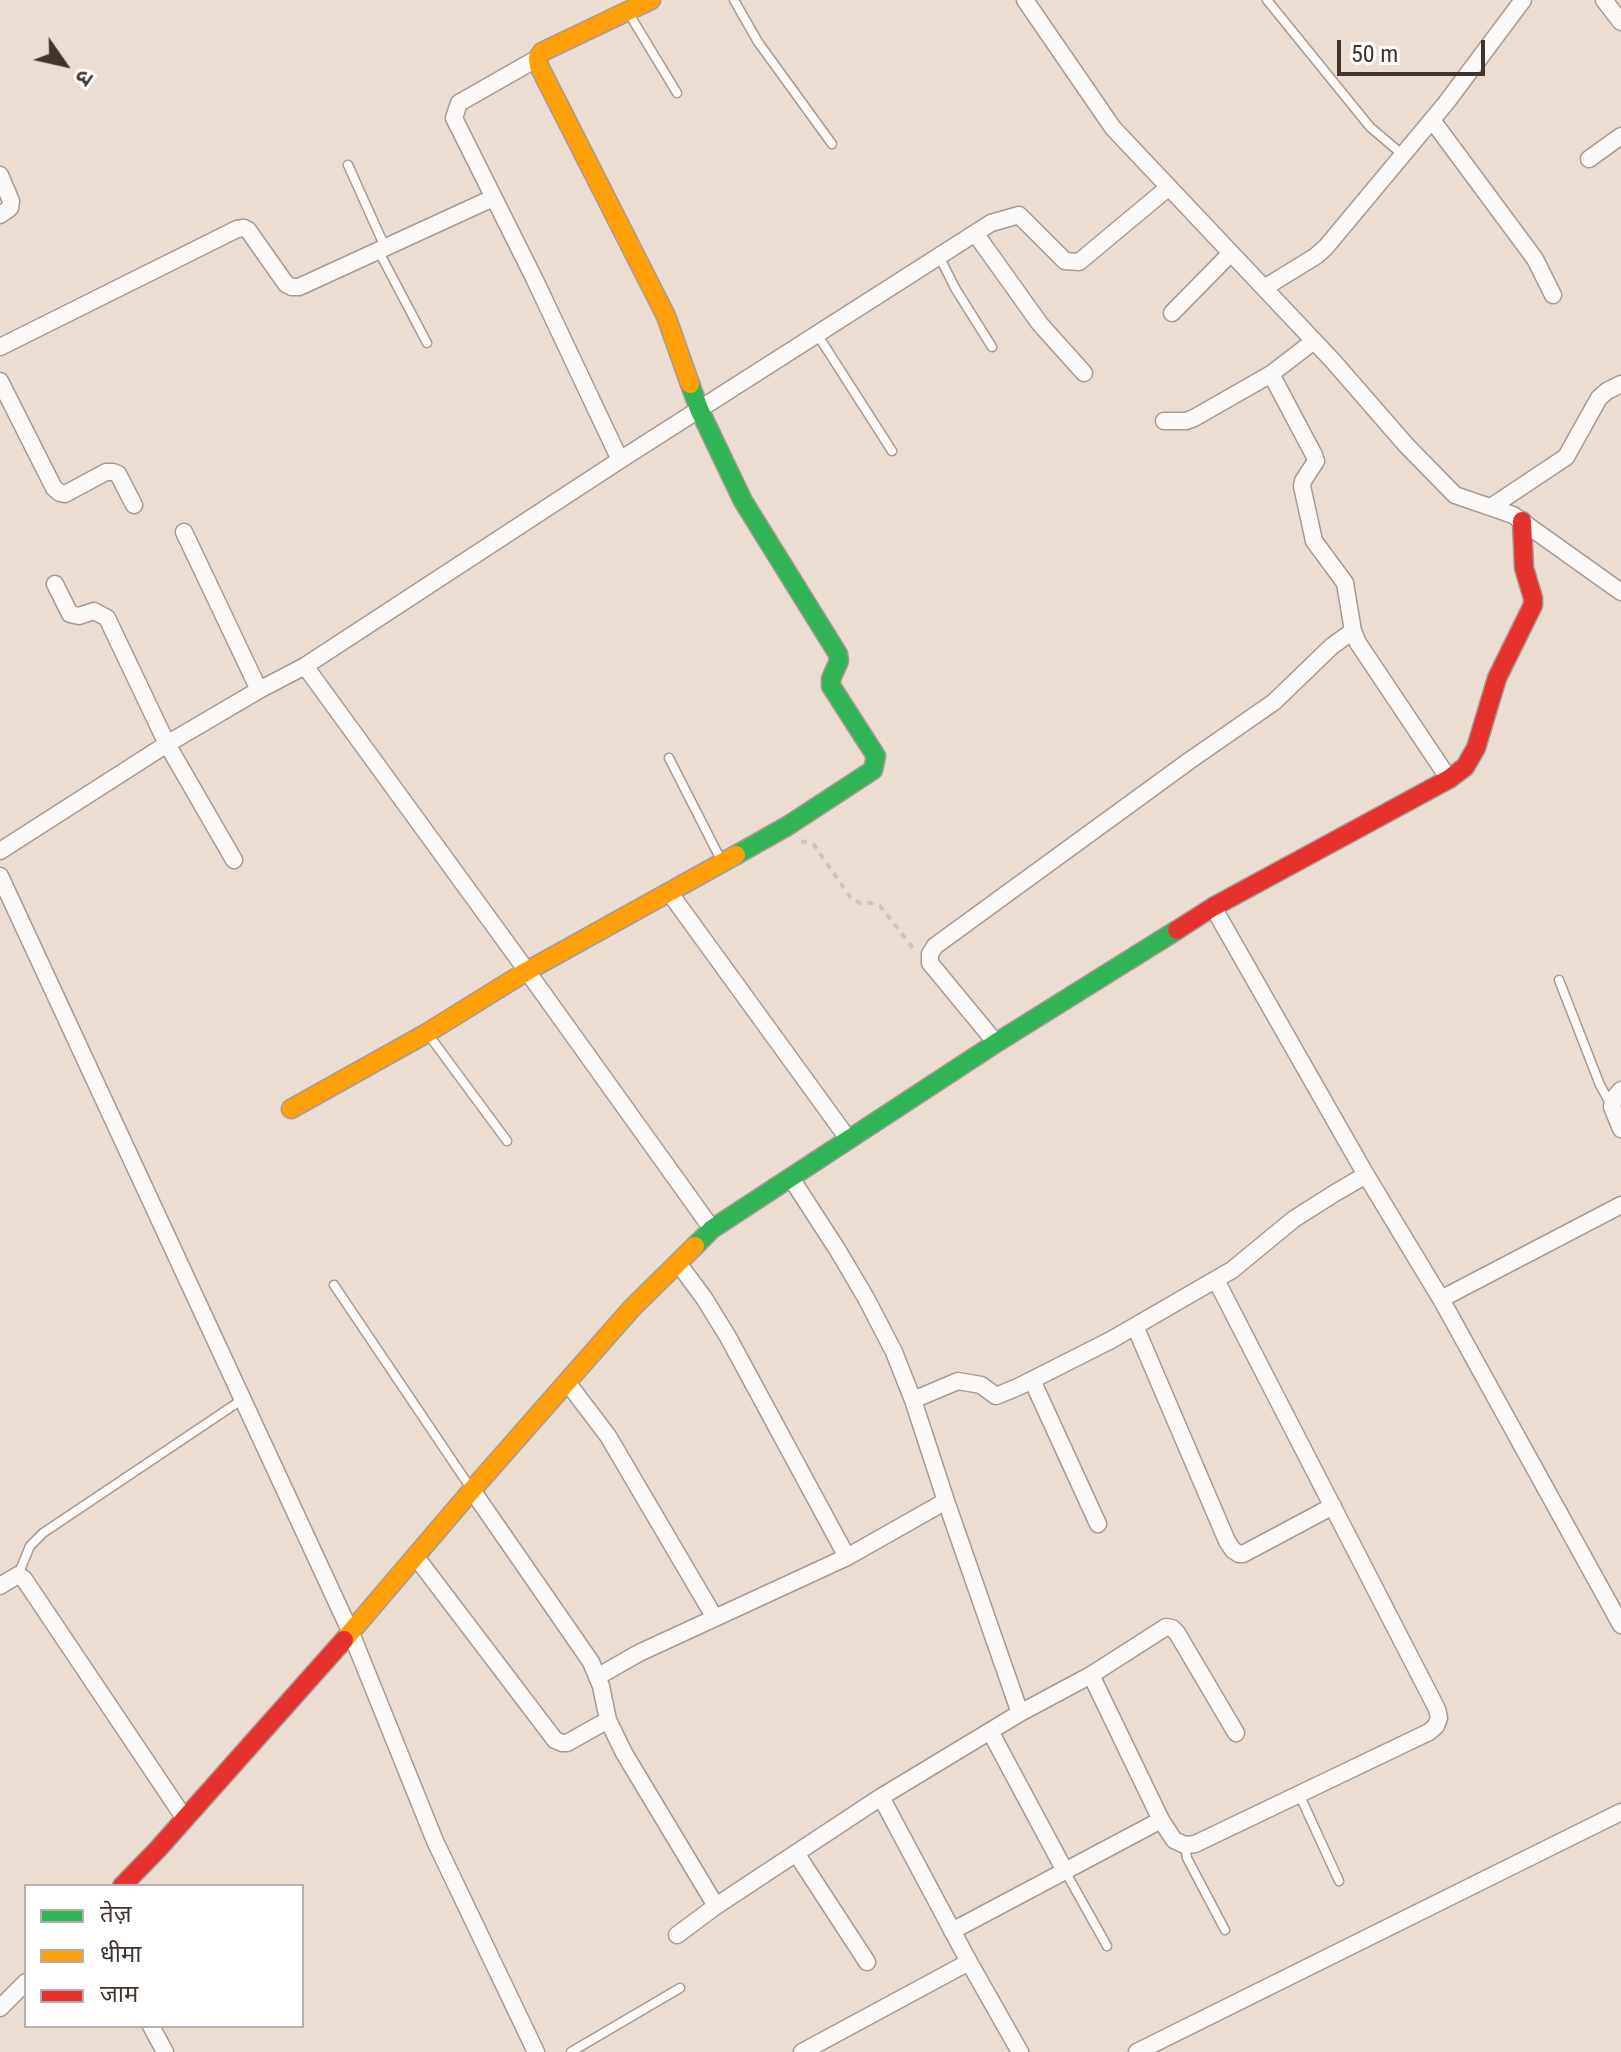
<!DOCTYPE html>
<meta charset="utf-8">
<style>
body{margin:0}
#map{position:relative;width:1621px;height:2052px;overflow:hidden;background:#ecddd2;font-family:"Roboto Condensed","Noto Sans Devanagari",sans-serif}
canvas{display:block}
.legend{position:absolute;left:24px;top:1884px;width:280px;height:144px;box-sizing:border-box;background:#fff;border:2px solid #b3aeab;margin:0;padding:10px 14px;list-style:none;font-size:24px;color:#40342d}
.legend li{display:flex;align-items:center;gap:16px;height:40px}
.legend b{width:40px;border:2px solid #b3aeab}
.north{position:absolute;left:24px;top:24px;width:80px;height:80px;-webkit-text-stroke:6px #fff;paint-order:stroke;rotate:124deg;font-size:22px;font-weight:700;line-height:32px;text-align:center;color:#40342d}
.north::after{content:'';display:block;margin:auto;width:28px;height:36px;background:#40342d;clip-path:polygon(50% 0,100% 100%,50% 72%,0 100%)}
.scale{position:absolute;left:1337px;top:40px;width:148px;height:36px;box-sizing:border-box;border:4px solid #40342d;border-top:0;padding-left:10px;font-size:24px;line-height:28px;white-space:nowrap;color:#40342d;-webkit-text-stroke:6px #fff;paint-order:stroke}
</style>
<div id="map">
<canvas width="1621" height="2052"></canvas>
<ul class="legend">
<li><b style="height:10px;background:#30b455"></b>तेज़</li>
<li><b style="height:10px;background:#ff9f0a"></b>धीमा</li>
<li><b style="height:10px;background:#e5322d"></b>जाम</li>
</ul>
<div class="north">उ</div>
<div class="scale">50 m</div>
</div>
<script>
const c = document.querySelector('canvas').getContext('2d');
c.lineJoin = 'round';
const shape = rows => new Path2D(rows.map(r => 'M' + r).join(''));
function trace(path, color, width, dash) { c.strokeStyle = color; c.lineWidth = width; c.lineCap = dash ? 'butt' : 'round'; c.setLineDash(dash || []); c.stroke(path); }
const lane = shape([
 [734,0,758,42,832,144],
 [1267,0,1370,127,1403,155],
 [628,12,677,93],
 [348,165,385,247],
 [378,250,427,343],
 [939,256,955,288,992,347],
 [817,334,892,451],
 [669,758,720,858],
 [1559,980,1600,1085,1611,1105],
 [428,1034,507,1141],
 [334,1285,470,1487],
 [18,1575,30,1546,43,1533,243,1399],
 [1299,1794,1339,1881],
 [1185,1846,1187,1858,1225,1930],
 [1065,1871,1107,1946],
 [571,2052,680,1988]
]);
const street = shape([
 [1025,0,1113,128,1333,361,1406,445,1455,495,1513,515,1621,592],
 [1604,0,1621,22],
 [538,58,459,103,454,118,534,278,620,460],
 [1432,120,1535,259,1553,295],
 [1589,159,1621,136],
 [0,175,11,201,10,208,0,215],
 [975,233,1040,324,1084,373],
 [1264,288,1316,256,1326,247,1446,103,1523,0],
 [1172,313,1231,253],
 [0,347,237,229,244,228,248,230,286,284,292,287,299,287,493,198],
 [1271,374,1314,455,1316,461,1303,481,1302,486,1314,541,1345,583,1353,631,1358,643,1449,779],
 [0,381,54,488,60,493,65,494,106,472,113,472,118,474,134,505],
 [1164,421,1186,421,1194,418,1271,374,1314,341],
 [1491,507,1566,457,1599,398,1607,391,1621,384],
 [184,532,259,690],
 [55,584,70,614,79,616,94,611,107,618,167,744,234,860],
 [305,666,620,460,991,223,1019,215,1065,261,1079,262,1169,187],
 [0,851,167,744,259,690,305,666,527,971,712,1229],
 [0,876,351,1633,435,1841,536,2052],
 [669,892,849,1140],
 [1213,907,1366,1175,1441,1299,1621,1625],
 [996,1043,930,963,930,954,935,946,1189,761,1274,702,1332,646,1353,631],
 [1621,1090,1614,1098,1612,1107,1621,1129],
 [791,1178,837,1249,866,1298,894,1352,913,1400,946,1501,1020,1713],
 [678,1263,704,1298,728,1337,847,1557],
 [1441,1299,1621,1205],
 [1135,1326,1227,1541,1233,1550,1239,1554,1243,1554,1333,1506],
 [1032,1380,1098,1524],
 [567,1382,608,1436,715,1618],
 [913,1400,958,1381,981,1385,996,1396,1018,1387,1111,1340,1232,1270,1294,1219,1335,1193,1366,1175],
 [472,1490,591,1662,601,1686,608,1720,624,1753,716,1906],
 [416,1557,555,1740,562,1743,567,1743,608,1720],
 [0,1586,18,1575,24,1579,185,1819],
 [1091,1675,1161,1820,1174,1840,1185,1845,1195,1844,1429,1732,1436,1726,1439,1718,1437,1709,1216,1280],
 [597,1677,639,1653,847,1557,946,1501],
 [990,1731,1065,1871],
 [881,1797,969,1962,1020,2052],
 [796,1853,867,1962],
 [952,1931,1161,1820],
 [677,1935,716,1906,881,1797,1020,1713,1091,1675,1166,1627,1172,1628,1177,1633,1236,1733],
 [0,2008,26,1982],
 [151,2026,165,2052],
 [802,2052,969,1962],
 [1137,2052,1621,1812]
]);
const fast = shape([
 [690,384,699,409,743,501,838,654,839,661,831,679,831,686,876,756,873,770,789,825,736,855],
 [695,1246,712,1229,996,1043,1177,930]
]);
const slow = shape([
 [651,0,542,52,538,58,539,66,666,316,690,384],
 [291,1109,427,1033,527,971,736,855],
 [344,1640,472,1490,632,1308,695,1246]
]);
const jam = shape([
 [1177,930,1213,907,1449,779,1465,767,1476,748,1497,678,1533,605,1533,598,1524,568,1522,521],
 [122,1886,158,1849,344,1640]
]);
trace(lane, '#a69a93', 11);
trace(street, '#a69a93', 19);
trace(fast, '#a69a93', 21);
trace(slow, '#a69a93', 21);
trace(jam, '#a69a93', 21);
trace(shape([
 [801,841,814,845,851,898,860,903,871,903,880,906,913,948]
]), '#cac4c2', 4, [6, 6]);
trace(lane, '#fcfaf8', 8);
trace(street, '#fcfaf8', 16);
trace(fast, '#30b455', 18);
trace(slow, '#ff9f0a', 18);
trace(jam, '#e5322d', 18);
</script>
